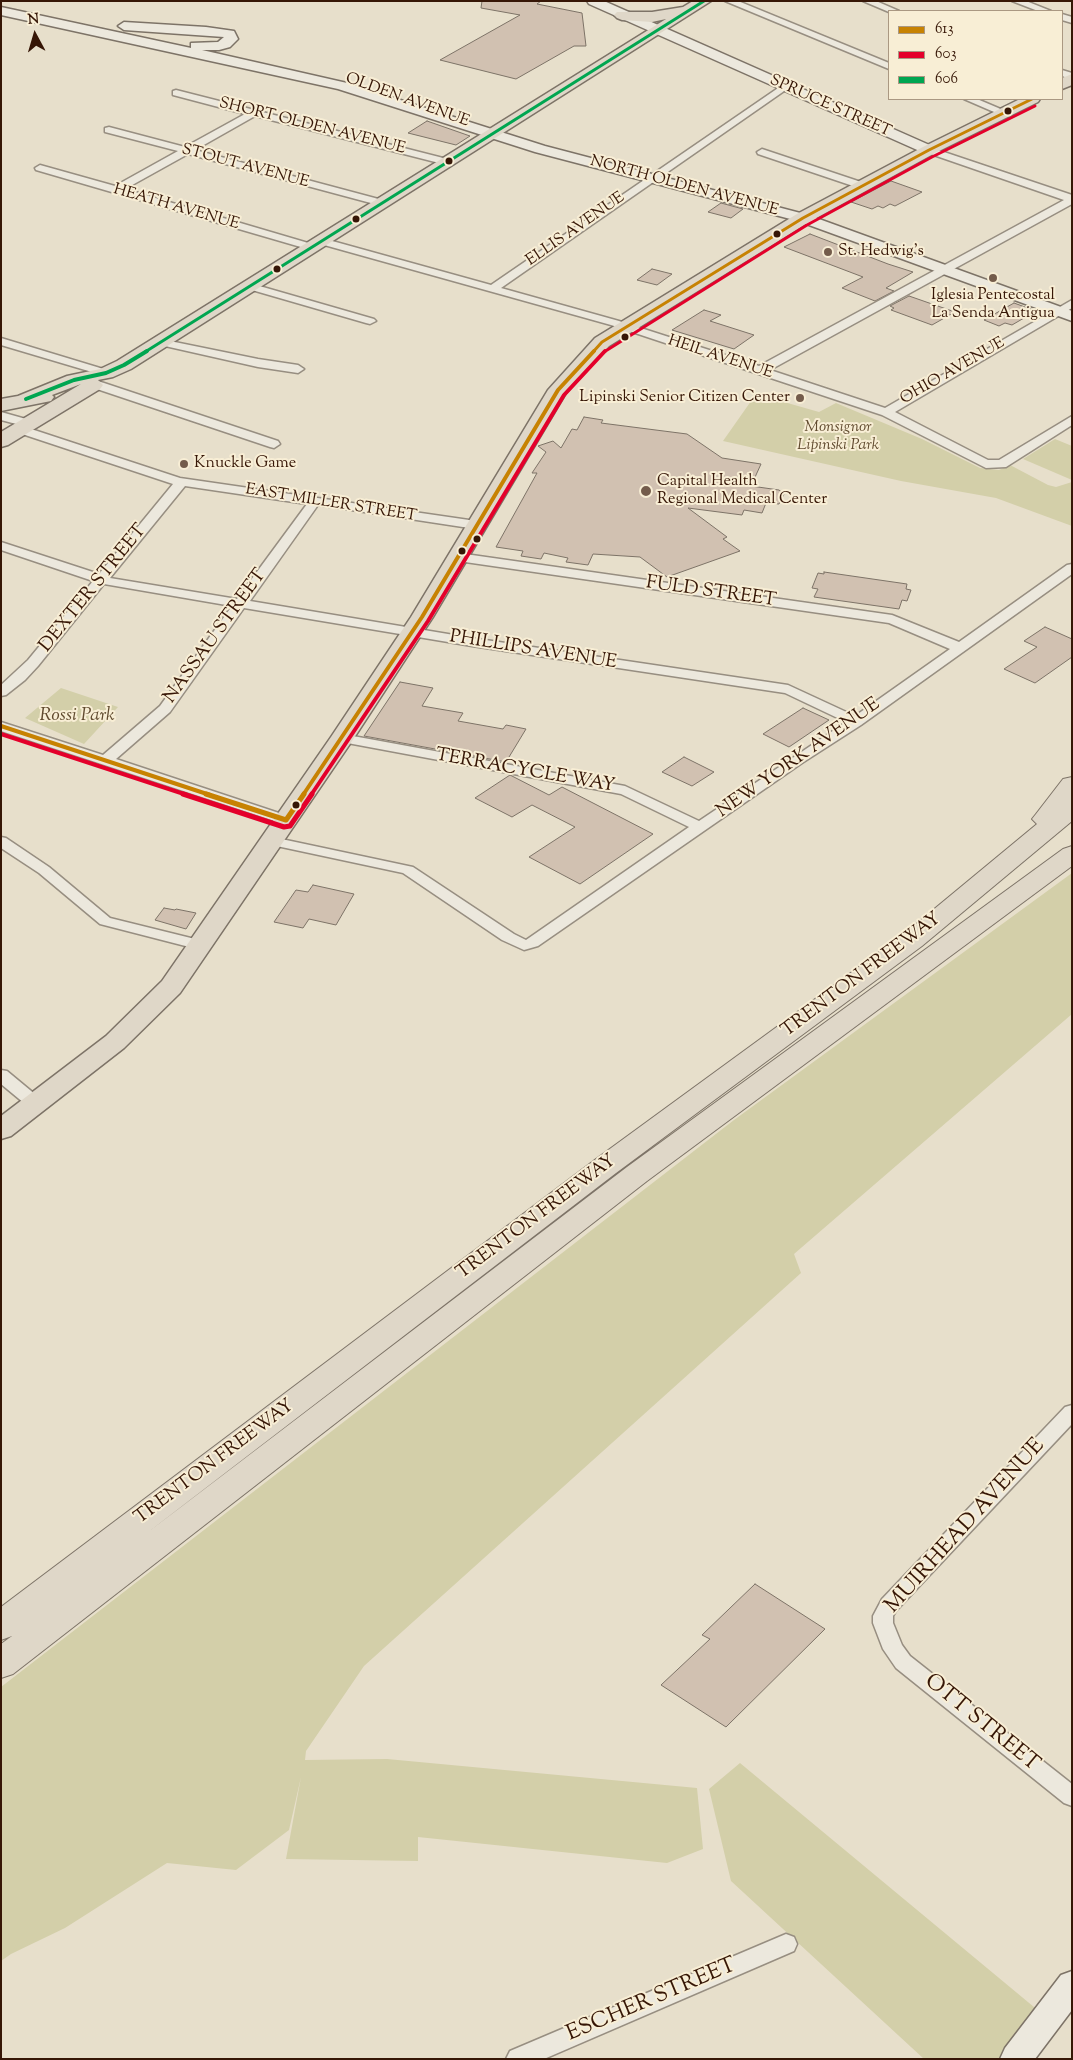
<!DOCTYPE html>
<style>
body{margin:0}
#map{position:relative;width:1073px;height:2060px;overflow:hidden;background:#e7dfcb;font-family:"Sorts Mill Goudy",serif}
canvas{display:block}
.frame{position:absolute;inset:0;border:2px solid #361606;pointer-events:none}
.legend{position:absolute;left:888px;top:10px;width:175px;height:90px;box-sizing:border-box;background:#f8eed5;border:1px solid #aa9882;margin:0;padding:6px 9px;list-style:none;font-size:15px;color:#361606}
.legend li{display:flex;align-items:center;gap:10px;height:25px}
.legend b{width:25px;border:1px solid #aa9882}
.north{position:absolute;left:10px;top:10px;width:50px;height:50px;-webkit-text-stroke:4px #f8eed5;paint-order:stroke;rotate:354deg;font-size:14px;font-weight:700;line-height:20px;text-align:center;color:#361606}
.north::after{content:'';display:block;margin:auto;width:18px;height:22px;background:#361606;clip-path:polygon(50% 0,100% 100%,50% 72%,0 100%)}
</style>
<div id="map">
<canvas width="1073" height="2060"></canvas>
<div class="frame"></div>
<ul class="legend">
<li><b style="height:6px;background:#c78202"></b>613</li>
<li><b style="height:6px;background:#e4002b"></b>603</li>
<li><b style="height:6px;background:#00a651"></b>606</li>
</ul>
<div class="north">N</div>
</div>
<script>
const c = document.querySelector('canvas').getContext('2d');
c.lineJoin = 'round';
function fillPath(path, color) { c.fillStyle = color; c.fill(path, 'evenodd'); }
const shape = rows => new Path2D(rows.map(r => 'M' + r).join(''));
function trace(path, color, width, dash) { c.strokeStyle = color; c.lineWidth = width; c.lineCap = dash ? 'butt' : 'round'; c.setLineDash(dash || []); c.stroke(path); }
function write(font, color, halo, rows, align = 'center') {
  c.font = font + ' "Sorts Mill Goudy",serif'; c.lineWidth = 4; c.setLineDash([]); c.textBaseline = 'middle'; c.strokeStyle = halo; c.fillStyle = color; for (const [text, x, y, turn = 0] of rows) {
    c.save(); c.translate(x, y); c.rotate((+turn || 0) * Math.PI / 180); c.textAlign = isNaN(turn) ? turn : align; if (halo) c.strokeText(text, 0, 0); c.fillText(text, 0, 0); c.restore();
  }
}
fillPath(shape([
 [756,394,819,412,836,403,922,439,980,468,999,470,1010,465,1048,485,1056,487,1072,482,1072,526,996,498,901,481,723,441],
 [1055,439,1072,446,1072,480,1023,459],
 [61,688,118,707,84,744,25,718],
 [1072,873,1072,1014,794,1254,801,1273,364,1666,306,1751,305,1760,387,1759,697,1788,703,1849,667,1863,418,1837,418,1861,286,1859,301,1777,289,1830,236,1870,167,1863,65,1928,11,1954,1,1961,1,1687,734,1120],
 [740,1763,1046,2017,1017,2059,924,2059,731,1881,709,1789]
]), '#d3cfa9');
const building = shape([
 [482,1,541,1,537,4,582,13,586,46,574,46,516,79,440,60,520,15,481,8,482,1],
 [427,121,470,136,456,145,408,133,427,121],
 [891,181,922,192,895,206,890,204,883,208,878,206,872,209,851,202,891,181],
 [721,203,743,209,731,218,708,212,721,203],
 [810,234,888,264,913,272,886,288,894,291,875,301,842,288,863,277,784,247,810,234],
 [652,269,672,274,657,285,637,280,652,269],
 [909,296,955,312,932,325,891,310,894,308,890,306,909,296],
 [1014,303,1036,311,1012,325,1005,323,999,326,984,320,1014,303],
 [704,310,721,315,710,321,754,335,734,349,672,330,704,310],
 [584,417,603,420,601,423,687,434,722,458,761,464,751,486,779,490,784,494,779,504,766,503,762,513,744,510,742,515,688,508,727,537,723,539,740,551,667,577,640,557,593,554,588,565,566,562,568,558,544,553,541,559,521,556,523,551,496,547,537,473,532,473,546,452,538,446,553,441,561,448,572,429,577,430,584,417],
 [824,572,907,584,906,589,911,590,907,601,902,600,899,609,814,597,818,589,812,588,818,573,824,574,824,572],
 [1045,627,1072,639,1072,657,1035,683,1004,669,1037,647,1024,641,1045,627],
 [400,682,433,688,422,706,463,713,458,721,503,729,506,725,526,729,506,762,364,736,400,682],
 [803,708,829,720,789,747,763,734,803,708],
 [684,757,714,772,692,786,662,772,684,757],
 [510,775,549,795,562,787,653,834,580,884,529,857,575,827,532,805,512,817,475,798,510,775],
 [313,885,354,894,336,925,309,919,303,928,274,922,296,890,308,892,313,885],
 [164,908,175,910,176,909,196,913,186,929,155,920,164,908],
 [755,1584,825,1629,726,1727,661,1685,710,1639,702,1635,755,1584]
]);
fillPath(building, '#d1c1b1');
trace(building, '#7d7367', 1);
const street = shape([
 [725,1,738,1,889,63,889,69,725,1],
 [863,1,876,1,899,11,889,12,863,1],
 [1012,1,1026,1,1051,11,1038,11,1012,1],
 [1062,14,1072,17,1072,23,1062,20,1062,14],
 [1062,70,1072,73,1072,80,1062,76,1062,70],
 [784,84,787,85,787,89,501,288,619,321,759,366,1064,200,925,152,924,150,929,147,1072,195,1072,204,770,370,885,408,1072,300,1072,308,895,412,988,460,999,460,1072,416,1072,425,1006,467,986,468,882,415,611,325,317,243,316,241,321,238,325,239,491,285,784,84],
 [176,90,451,160,452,162,447,165,255,116,195,150,386,201,387,203,382,206,188,154,125,189,315,245,316,247,315,249,311,250,36,170,35,168,40,165,115,186,178,151,105,132,105,128,109,127,185,147,245,114,173,95,173,91,176,90],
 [964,99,977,99,1010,113,1009,115,1001,115,964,99],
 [762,149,867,184,868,186,867,188,859,188,758,154,757,152,762,149],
 [249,283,374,319,376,321,370,324,366,323,245,288,243,286,249,283],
 [1,338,110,371,112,373,110,375,102,375,1,345,1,338],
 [160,339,258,359,298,365,304,369,298,373,258,367,156,344,154,342,160,339],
 [95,380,278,441,280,444,274,448,270,447,91,387,89,384,91,381,95,380],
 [1,412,33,421,35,424,29,428,25,427,180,478,476,521,482,525,476,529,318,505,250,601,472,638,788,685,855,716,950,649,889,623,458,561,451,557,458,553,892,615,959,642,1067,565,1072,564,1072,574,861,725,802,763,538,946,524,950,502,940,403,873,272,845,267,844,265,841,267,838,272,837,413,867,514,934,526,940,689,827,621,794,342,742,337,741,335,738,337,735,342,734,625,786,699,821,846,722,785,693,472,646,244,608,170,712,116,759,291,817,293,820,291,823,281,823,1,731,1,722,103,755,160,706,232,606,104,584,38,666,25,680,6,695,1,696,1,685,28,660,93,581,1,550,1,542,99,574,173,484,16,432,14,429,16,426,24,426,1,420,1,412],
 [185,486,307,504,237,599,110,578,185,486],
 [1,837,6,838,49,867,110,918,207,942,209,945,207,948,201,950,100,924,39,873,1,848,1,837],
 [1,1070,7,1071,42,1100,44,1104,42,1108,36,1110,30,1108,1,1084,1,1070],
 [1072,1405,1072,1424,896,1611,893,1616,893,1623,902,1645,910,1656,1072,1784,1072,1806,1064,1803,896,1668,883,1649,873,1623,873,1616,882,1599,1065,1407,1072,1405],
 [786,1934,794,1937,797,1944,794,1951,544,2059,506,2059,510,2051,786,1934]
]);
const secondary = shape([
 [587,1,604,1,934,147,936,150,934,153,929,154,924,153,589,4,587,1],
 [1,7,191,48,191,43,218,42,224,37,124,30,118,26,124,22,206,27,234,31,238,39,230,47,219,50,202,50,347,83,545,146,808,215,1072,311,1072,321,798,221,535,152,338,89,1,15,1,7],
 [1072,1971,1072,2010,1035,2059,1000,2059,1005,2048,1061,1975,1072,1971]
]);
const primary = shape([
 [693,1,711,1,131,369,113,377,98,380,103,385,100,389,8,445,1,447,1,432,81,384,52,395,54,397,51,401,1,411,1,399,18,396,67,376,100,369,117,361,666,19,652,22,622,20,617,18,614,15,617,12,652,12,683,7,693,1],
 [1072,74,1072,85,1062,89,1062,78,1072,74],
 [1020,99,1040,99,1038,102,935,153,809,222,609,346,566,393,433,617,354,738,180,993,124,1048,11,1136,1,1139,1,1116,106,1036,162,981,331,737,411,617,548,390,595,338,797,214,923,147,1020,99]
]);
const highway = shape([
 [1072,777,1072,821,922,946,616,1173,143,1536,627,1167,1063,849,1072,846,1072,866,647,1181,13,1674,1,1678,1,1644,12,1636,1,1640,1,1607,596,1159,904,934,1037,824,1032,819,1036,814,1063,779,1072,777]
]);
trace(street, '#978e81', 3);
trace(secondary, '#7d7367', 3);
trace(primary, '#7d7367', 3);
trace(highway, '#7d7367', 2);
fillPath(street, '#ece8dd');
fillPath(secondary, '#ece8dd');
fillPath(primary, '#dfd7c8');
fillPath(highway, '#dfd7c8');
trace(shape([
 [593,352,602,342,803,218,929,150,1032,99]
]), '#c78202', 3);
trace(shape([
 [1,726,210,795],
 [303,795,422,617,558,390,594,351]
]), '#c78202', 4);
trace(shape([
 [206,794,286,820,304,794]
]), '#c78202', 5);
trace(shape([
 [604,352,807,225,932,157,1035,106]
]), '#e4002b', 3);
trace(shape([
 [1,734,187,795],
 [311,795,428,621,564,395,605,351]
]), '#e4002b', 4);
trace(shape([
 [183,794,284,827,290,826,312,794]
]), '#e4002b', 5);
trace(shape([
 [145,352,704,1]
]), '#00a651', 3);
trace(shape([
 [26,399,74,380,106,373,124,365,147,351]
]), '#00a651', 4);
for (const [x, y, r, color] of [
 [1008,111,4.5,"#361606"],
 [449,161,4.5,"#361606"],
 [356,219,4.5,"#361606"],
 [777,234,4.5,"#361606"],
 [828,252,5,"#745c4b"],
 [277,269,4.5,"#361606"],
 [993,278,5,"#745c4b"],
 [625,337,4.5,"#361606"],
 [800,398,5,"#745c4b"],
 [184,464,5,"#745c4b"],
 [646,491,6,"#745c4b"],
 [477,539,4.5,"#361606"],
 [462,551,4.5,"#361606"],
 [296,805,4.5,"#361606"]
]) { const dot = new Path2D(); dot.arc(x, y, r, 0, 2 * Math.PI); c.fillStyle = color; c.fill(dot); trace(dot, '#f8eed5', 2); }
write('16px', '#361606', '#f8eed5', [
 ["OLDEN AVENUE",407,101,20],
 ["SPRUCE STREET",830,107,24],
 ["SHORT OLDEN AVENUE",312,127,14],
 ["STOUT AVENUE",245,167,15],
 ["NORTH OLDEN AVENUE",684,187,15],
 ["HEATH AVENUE",176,208,16],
 ["ELLIS AVENUE",576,230,-35],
 ["HEIL AVENUE",720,358,18],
 ["OHIO AVENUE",953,372,-30],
 ["EAST MILLER STREET",331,504,9]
]);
write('16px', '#361606', '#f8eed5', [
 ["St. Hedwig's",838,252],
 ["Iglesia Pentecostal",993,296,"center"],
 ["La Senda Antigua",993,314,"center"],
 ["Lipinski Senior Citizen Center",790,398,"right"],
 ["Knuckle Game",194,464],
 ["Capital Health",657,482],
 ["Regional Medical Center",657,500]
], 'left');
write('italic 16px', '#604a2e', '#f8eed5', [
 ["Monsignor",838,428],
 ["Lipinski Park",838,446]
]);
write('19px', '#361606', '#f8eed5', [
 ["DEXTER STREET",94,589,-51],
 ["FULD STREET",711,593,8],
 ["NASSAU STREET",216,637,-54],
 ["PHILLIPS AVENUE",533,651,9],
 ["NEW YORK AVENUE",799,759,-35],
 ["TERRACYCLE WAY",525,772,10],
 ["TRENTON FREEWAY",862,976,-37],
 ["TRENTON FREEWAY",537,1218,-37],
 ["TRENTON FREEWAY",215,1463,-37]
]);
write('italic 19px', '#604a2e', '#f8eed5', [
 ["Rossi Park",77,717]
]);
write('22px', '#361606', '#f8eed5', [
 ["MUIRHEAD AVENUE",966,1527,-48],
 ["OTT STREET",981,1724,39],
 ["ESCHER STREET",652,2001,-23]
]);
</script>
